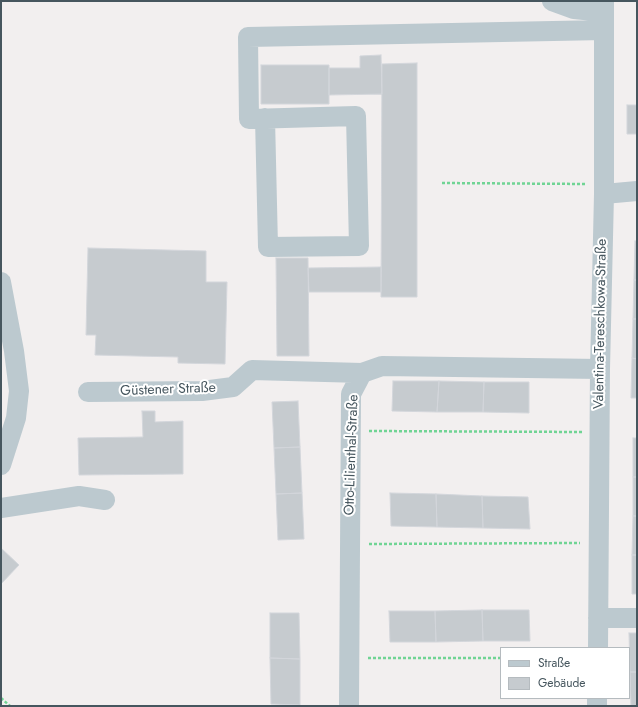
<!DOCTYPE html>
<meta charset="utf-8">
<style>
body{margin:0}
#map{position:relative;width:638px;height:707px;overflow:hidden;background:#f2efef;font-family:Jost,sans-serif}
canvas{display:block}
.frame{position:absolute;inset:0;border:2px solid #46565e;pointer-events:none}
.legend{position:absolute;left:500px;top:647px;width:130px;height:52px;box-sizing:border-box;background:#fff;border:1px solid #b5bbbf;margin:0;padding:5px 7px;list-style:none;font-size:12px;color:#46565e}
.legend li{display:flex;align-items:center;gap:8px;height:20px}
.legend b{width:20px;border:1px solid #b5bbbf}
</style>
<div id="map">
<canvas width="638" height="707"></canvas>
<div class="frame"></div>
<ul class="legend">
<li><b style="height:5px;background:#bcc9cf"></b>Straße</li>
<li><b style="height:11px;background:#c6cbcf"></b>Gebäude</li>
</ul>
</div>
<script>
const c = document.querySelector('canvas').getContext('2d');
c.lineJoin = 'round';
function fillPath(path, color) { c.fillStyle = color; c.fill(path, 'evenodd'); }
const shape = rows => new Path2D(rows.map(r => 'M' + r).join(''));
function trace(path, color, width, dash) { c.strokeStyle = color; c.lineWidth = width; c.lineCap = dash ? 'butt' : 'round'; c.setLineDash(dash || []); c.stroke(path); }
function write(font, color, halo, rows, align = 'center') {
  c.font = font + ' Jost,sans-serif'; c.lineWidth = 4; c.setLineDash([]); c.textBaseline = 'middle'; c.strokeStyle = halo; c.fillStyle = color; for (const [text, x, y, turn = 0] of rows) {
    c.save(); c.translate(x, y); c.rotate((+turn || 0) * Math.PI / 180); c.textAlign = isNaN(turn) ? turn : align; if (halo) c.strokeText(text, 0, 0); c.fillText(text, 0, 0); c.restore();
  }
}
const building = shape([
 [381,55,382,94,329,95,329,68,360,68,360,56,381,55],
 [417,63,417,297,381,297,382,64,417,63],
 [261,65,329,65,329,104,261,104,261,65],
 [627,105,637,105,637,134,627,134,627,105],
 [635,241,637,241,637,280,634,280,635,241],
 [88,248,206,251,206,282,227,282,225,364,178,363,178,357,95,355,96,335,86,335,88,248],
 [276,258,308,258,309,356,277,356,276,258],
 [381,267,381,292,309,292,308,268,381,267],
 [634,280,637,280,637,319,633,319,634,280],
 [633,319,637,319,637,359,632,358,633,319],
 [632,358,637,359,637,398,631,398,632,358],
 [393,381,439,381,437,412,392,411,393,381],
 [439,381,484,382,483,412,437,412,439,381],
 [484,382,529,382,529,413,483,412,484,382],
 [298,401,300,447,274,448,272,402,298,401],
 [142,411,155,411,155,422,183,421,183,474,79,475,78,438,143,437,142,411],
 [633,438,637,438,637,477,633,477,633,438],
 [300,447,302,493,276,494,274,448,300,447],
 [633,477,637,477,637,516,633,516,633,477],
 [302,493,304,539,278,540,276,494,302,493],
 [390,493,436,494,437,527,391,526,390,493],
 [436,494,482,496,483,528,437,527,436,494],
 [482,496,528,497,530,529,483,528,482,496],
 [633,516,637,516,637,555,632,555,633,516],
 [1,548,19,565,1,584,1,548],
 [632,555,637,555,637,594,632,594,632,555],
 [482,610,529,610,530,641,483,641,482,610],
 [482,610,483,641,436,642,435,611,482,610],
 [389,611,435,611,436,642,390,642,389,611],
 [270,613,299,613,300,659,270,658,270,613],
 [629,633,637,633,637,672,630,672,629,633],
 [270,658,300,659,300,705,271,704,270,658],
 [630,672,637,672,637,706,631,706,630,672]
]);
fillPath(building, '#c6cbcf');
trace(building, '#d3d6db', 1);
trace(shape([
 [442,183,585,184],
 [369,431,582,432],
 [369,544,580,543],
 [368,658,501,658],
 [1,698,10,706]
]), '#70d494', 2.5, [3, 2]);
trace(shape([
 [552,1,574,9,604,12],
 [265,118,268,247,359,246,356,116,249,119,248,37,604,30],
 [604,194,637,191],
 [1,282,14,351,19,391,16,418,1,465],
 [88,392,202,391,233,387,252,370,362,373],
 [1,508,79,496,105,500],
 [598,618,637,618],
 [598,648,600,369,604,194,604,1],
 [349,706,351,394,362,373,382,366,600,369],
 [597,706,597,698]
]), '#bcc9cf', 20);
write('14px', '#46565e', '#fff', [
 ["Valentina-Tereschkowa-Straße",601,324,-89],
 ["Güstener Straße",168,390,-2],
 ["Otto-Lilienthal-Straße",352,455,-88]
]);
</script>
